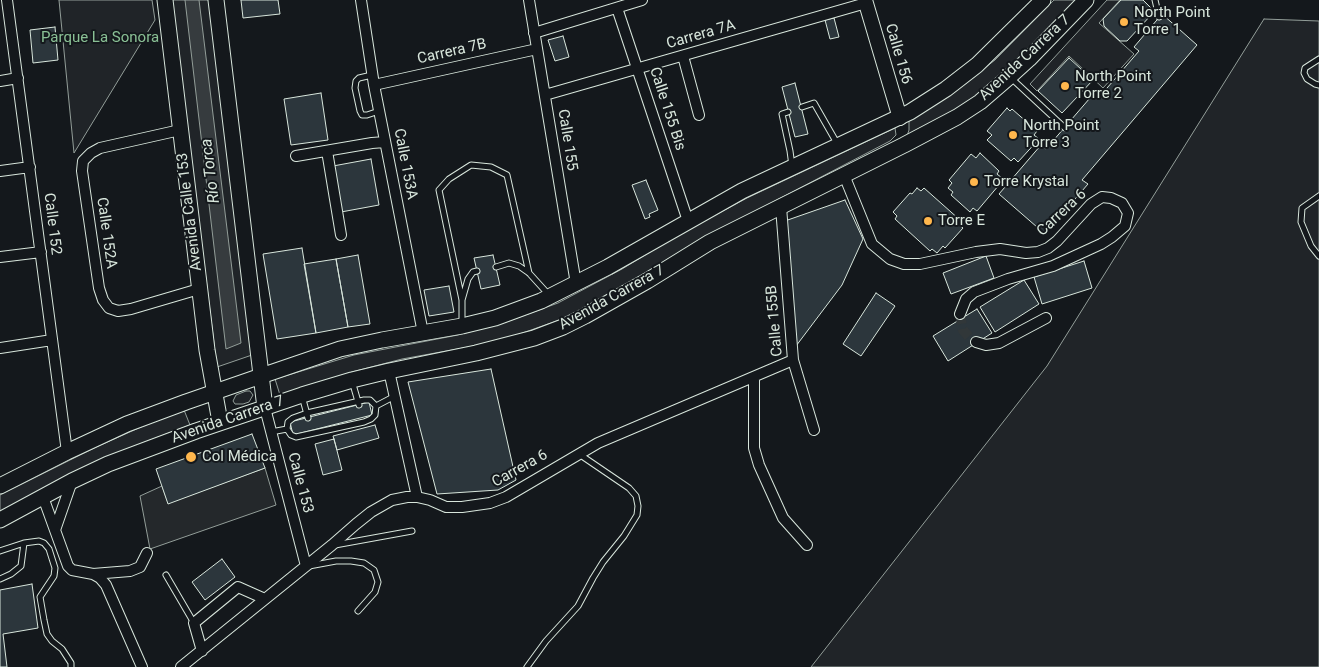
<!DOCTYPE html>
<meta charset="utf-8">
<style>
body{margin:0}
canvas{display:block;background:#14181c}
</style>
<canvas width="1319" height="667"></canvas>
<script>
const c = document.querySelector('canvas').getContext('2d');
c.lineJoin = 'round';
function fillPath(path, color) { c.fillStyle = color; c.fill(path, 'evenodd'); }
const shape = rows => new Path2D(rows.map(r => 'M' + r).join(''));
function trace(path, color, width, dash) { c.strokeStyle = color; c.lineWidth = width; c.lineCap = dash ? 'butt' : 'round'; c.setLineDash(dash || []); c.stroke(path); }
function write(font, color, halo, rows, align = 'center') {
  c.font = font + ' Roboto,sans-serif'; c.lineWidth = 4; c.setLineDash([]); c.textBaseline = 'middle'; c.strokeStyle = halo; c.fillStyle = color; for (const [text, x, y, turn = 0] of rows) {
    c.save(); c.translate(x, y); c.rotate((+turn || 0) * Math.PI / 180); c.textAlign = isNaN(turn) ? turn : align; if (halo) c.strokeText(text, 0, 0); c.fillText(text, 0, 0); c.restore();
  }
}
const green = shape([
 [59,0,152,0,155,20,74,153,59,0],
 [171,0,211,0,252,355,217,367,171,0],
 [1054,0,1076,0,997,79,961,107,906,139,909,130,909,120,947,97,995,60,1054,0],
 [1107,0,1120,0,1099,23,1134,54,1103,88,1069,56,1037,91,1030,84,1107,0],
 [1264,19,1319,21,1319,667,811,667,1047,366,1264,19],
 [895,128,896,135,890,141,729,225,606,296,565,318,514,336,474,346,402,359,352,372,280,395,275,379,354,355,458,335,506,322,558,303,622,269,678,235,747,198,895,128],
 [246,391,250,391,253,395,249,402,243,404,235,404,233,401,236,395,246,391],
 [184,410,190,425,111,455,0,513,0,495,96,447,141,427,184,410]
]);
fillPath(green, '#202428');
trace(green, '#939e99', 1);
const parking = shape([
 [265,468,276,505,150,549,140,496,162,486,168,503,265,468]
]);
fillPath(parking, '#24282b');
trace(parking, '#939e99', 1);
const water = shape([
 [185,0,199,0,241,343,226,349,185,0]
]);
fillPath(water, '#363b3e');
trace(water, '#939e99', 1);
const building = shape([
 [241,0,278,0,280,14,243,18,241,0],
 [1121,0,1143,0,1151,8,1152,14,1127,41,1120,41,1104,26,1103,19,1121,0],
 [1162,14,1197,45,1082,180,1088,184,1045,234,999,194,1041,145,1046,149,1096,91,1101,95,1139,51,1134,47,1162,14],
 [834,18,839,37,830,39,825,20,834,18],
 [55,27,58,60,33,63,30,30,55,27],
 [563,36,569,57,555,61,548,40,563,36],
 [1069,58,1093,80,1062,113,1038,91,1069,58],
 [795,83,808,134,795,137,782,87,795,83],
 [321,93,328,140,291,145,284,99,321,93],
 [1007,108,1010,111,1012,109,1037,131,1034,135,1039,139,1018,162,1014,158,1011,161,987,140,992,135,987,131,1007,108],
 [980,153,999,171,997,174,1002,178,997,183,999,185,977,211,973,208,970,212,951,195,953,192,948,188,952,183,949,180,971,154,976,158,980,153],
 [371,159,379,205,341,212,333,166,371,159],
 [646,180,658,210,649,214,650,217,645,219,632,185,646,180],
 [917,188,921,191,924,188,960,220,957,223,963,228,945,248,943,246,937,253,932,249,930,251,895,219,897,216,893,212,910,193,912,194,917,188],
 [845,200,863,239,842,285,793,350,782,222,845,200],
 [302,248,316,333,277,339,263,254,302,248],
 [358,255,370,324,348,327,336,259,358,255],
 [493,255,500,285,481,289,474,258,493,255],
 [986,256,994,278,951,294,943,273,986,256],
 [336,259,348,327,316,333,304,264,336,259],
 [1084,261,1092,288,1042,304,1034,277,1084,261],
 [1024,280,1039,304,995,332,980,307,1024,280],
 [449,286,454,312,429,316,424,290,449,286],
 [876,293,895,306,861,356,843,344,876,293],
 [977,309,992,333,948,361,933,336,977,309],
 [491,369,516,480,498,490,437,494,408,382,491,369],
 [369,402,372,415,293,435,290,422,369,402],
 [375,425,379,438,337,450,333,436,375,425],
 [252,434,265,468,168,504,156,469,252,434],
 [334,439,342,470,323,475,315,444,334,439],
 [222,559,235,577,205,600,192,582,222,559],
 [32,584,38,628,3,634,7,667,0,667,0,590,32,584]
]);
fillPath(building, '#2c363c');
trace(building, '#d8e6dc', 1);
trace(shape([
 [960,314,963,330,969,337,976,342]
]), '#313739', 10, [10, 5]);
const lane = shape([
 [1155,0,1159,17],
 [1319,59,1305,68,1304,73,1307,79,1315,84,1319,85],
 [372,75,359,78,356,81,355,88,360,111,362,115,367,115,379,111],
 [1010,77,1065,128],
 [802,107,814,103,838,145],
 [788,112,782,114,790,151,792,166],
 [1319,196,1302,208,1301,222,1311,246,1319,256],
 [496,267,509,263,519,266,529,273,549,295],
 [462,300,439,190,449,179,471,165,491,167,507,175,529,273],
 [462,325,462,300,468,279,473,272,477,271],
 [352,381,359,405],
 [302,396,308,418],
 [376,406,370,400,364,400,307,413,293,418,288,422,287,429,291,435,296,437,364,422,371,419,375,415,376,406,395,396],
 [271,432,287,429],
 [335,545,412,531],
 [0,551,24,543,39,541,44,543,49,549,55,568,54,576,40,597,44,620,47,634,52,641,62,649,71,663,71,667],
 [309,566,336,561,351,561,364,563,374,570,378,582,375,592,358,611],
 [166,575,194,623],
 [0,579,11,574,21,566,24,543],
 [527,667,546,641,578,606,593,578,603,562,624,536,637,515,638,506,636,496,629,488,579,454]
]);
const street = shape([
 [7,0,67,452],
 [361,0,374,85,423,333],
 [529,0,576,284],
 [617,8,688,221],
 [534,33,642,0],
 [683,56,699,115],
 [0,81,18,78],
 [374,85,537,49],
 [545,95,866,3],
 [180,130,100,148,91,153,83,161,82,171,99,288,103,300,109,308,118,311,131,309,199,289],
 [327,151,341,235],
 [296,156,372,143,385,142],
 [0,171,30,167],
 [844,175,872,244,890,259,904,264,920,264,976,252,1000,249,1026,253,1038,252,1048,248,1057,241,1091,204,1102,197,1111,198,1122,203,1128,213,1125,226,1112,237,1101,244,1053,266,1008,279,974,292,966,299,960,314],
 [781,207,793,360,814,430],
 [0,257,41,252],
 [976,342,986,345,999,343,1046,318],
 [0,348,52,340],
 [389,371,417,497],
 [754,377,754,448,759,465,783,518,807,545],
 [265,408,306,566],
 [43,497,68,566,72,570,93,574,100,578,106,585,142,667],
 [55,530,72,481],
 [93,574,130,571,140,567,147,553],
 [202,651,194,623,238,587,265,599],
 [181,667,332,545,356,524,371,512,392,500,407,497,417,497,430,500,446,507,462,507,490,503,506,497,598,443,793,360]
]);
const secondary = shape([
 [865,0,900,118]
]);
const primary = shape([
 [165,0,207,350,220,422],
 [216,0,265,408],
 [0,486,67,452,127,424,186,402,261,376,340,349,382,340,462,326,495,318,541,301,608,267,742,191,910,112,946,89,977,65,1043,0],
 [0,520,72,481,108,464,196,431,302,395,352,380,389,371,476,353,534,338,563,327,585,316,647,281,710,242,904,145,957,117,980,102,1009,77,1029,59,1086,0]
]);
trace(lane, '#d8e6dc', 7);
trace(street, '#d8e6dc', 12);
trace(secondary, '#d8e6dc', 16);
trace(primary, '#d8e6dc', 17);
trace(lane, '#14181c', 5);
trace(street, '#14181c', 10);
trace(secondary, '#14181c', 14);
trace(primary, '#14181c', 15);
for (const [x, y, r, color] of [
 [1124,22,5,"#ffb74d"],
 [1065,86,5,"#ffb74d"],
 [1013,135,5,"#ffb74d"],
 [974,182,5,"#ffb74d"],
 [928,221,5,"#ffb74d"],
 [191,457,6,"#ffb74d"]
]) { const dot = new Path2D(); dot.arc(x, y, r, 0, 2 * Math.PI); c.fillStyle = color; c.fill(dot); trace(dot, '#14181c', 2); }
write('15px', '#d8e6dc', '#14181c', [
 ["North Point",1134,13],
 ["Torre 1",1134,30],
 ["North Point",1075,77],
 ["Torre 2",1075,94],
 ["North Point",1023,126],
 ["Torre 3",1023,143],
 ["Torre Krystal",984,182],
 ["Torre E",938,221],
 ["Col Médica",202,457]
], 'left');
write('15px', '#d8e6dc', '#14181c', [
 ["Carrera 7A",701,35,-16],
 ["Carrera 7B",452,52,-13],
 ["Calle 156",898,54,74],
 ["Avenida Carrera 7",1025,58,-43],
 ["Calle 155 Bis",667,109,72],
 ["Calle 155",567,140,81],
 ["Calle 153A",405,164,79],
 ["Avenida Calle 153",190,212,-97],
 ["Carrera 6",1062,213,-43],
 ["Calle 152",52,224,83],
 ["Calle 152A",106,233,82],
 ["Avenida Carrera 7",612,298,-29],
 ["Calle 155B",775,321,-95],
 ["Avenida Carrera 7",228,420,-19],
 ["Carrera 6",520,469,-29],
 ["Calle 153",300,483,75]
]);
write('15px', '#8ac095', '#14181c', [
 ["Parque La Sonora",100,38]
]);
write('italic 16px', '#d8e6dc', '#14181c', [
 ["Río Torca",211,171,-97]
]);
</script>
